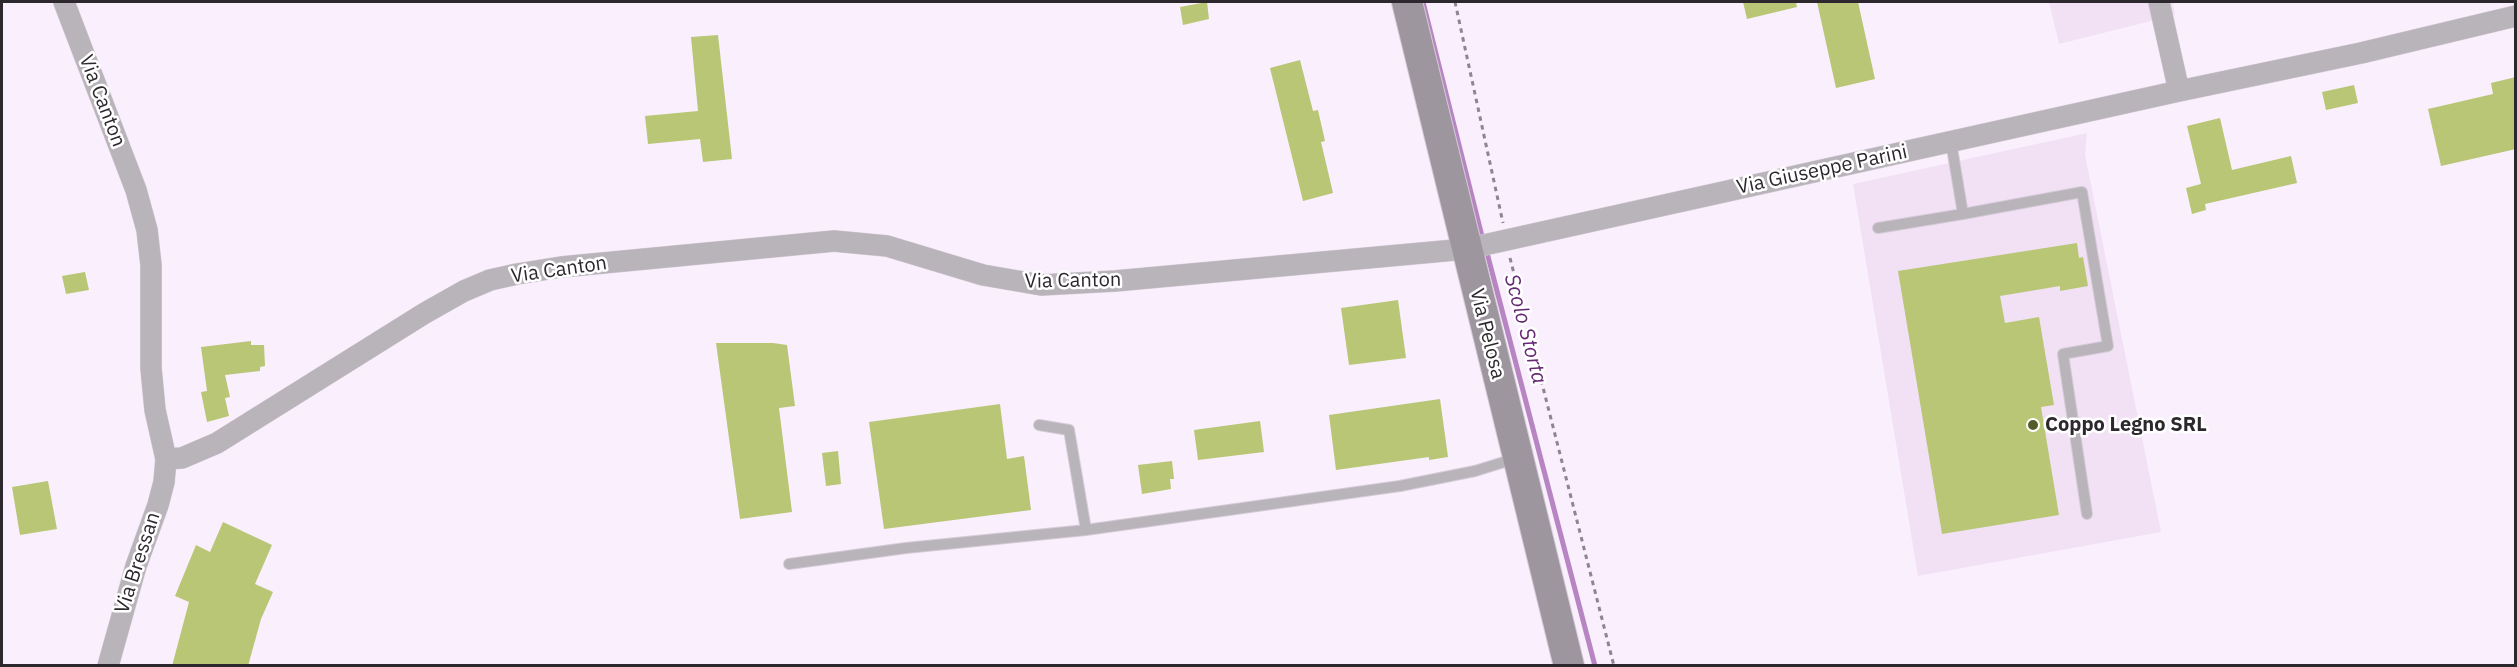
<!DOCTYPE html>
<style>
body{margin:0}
#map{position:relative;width:2517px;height:667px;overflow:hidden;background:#faeffd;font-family:"IBM Plex Sans",sans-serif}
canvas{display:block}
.frame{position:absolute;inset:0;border:3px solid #2c282d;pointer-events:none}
</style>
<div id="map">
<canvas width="2517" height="667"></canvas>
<div class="frame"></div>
</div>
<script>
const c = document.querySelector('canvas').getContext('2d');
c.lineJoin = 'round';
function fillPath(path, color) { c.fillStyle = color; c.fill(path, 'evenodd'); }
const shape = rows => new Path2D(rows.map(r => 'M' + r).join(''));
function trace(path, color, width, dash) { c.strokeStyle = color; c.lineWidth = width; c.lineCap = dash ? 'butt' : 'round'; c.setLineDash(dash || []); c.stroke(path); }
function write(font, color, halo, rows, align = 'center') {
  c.font = font + ' "IBM Plex Sans",sans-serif'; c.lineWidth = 5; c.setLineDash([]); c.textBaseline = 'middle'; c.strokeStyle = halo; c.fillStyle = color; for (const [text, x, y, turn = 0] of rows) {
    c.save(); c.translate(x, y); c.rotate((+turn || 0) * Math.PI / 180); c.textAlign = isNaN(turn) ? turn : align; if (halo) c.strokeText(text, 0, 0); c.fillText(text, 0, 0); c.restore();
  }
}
fillPath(shape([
 [2049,2,2173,2,2175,15,2059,44],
 [2087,133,2085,155,2161,532,1918,576,1853,184]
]), '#f2e1f5');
trace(shape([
 [1423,2,1483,240],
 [1486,249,1595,666]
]), '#b885c3', 5);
fillPath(shape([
 [1207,2,1209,19,1183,25,1180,7],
 [1743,2,1796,2,1797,7,1747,19],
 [1817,2,1858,2,1875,79,1836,88],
 [718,35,732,159,703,162,700,139,648,144,645,116,698,111,691,37],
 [1300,60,1313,111,1318,110,1325,141,1321,142,1333,193,1303,201,1270,68],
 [2516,77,2516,149,2441,166,2428,109,2493,94,2491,83],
 [2354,85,2358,103,2326,110,2322,92],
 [2220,118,2232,170,2291,156,2297,183,2205,204,2206,210,2192,214,2186,188,2201,184,2187,126],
 [2077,243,2079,258,2083,257,2088,286,2060,291,2060,286,2000,296,2005,323,2039,317,2054,405,2041,407,2059,515,1942,534,1898,271],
 [85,272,89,290,66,294,62,276],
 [1398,300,1406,358,1349,365,1341,308],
 [251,341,251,345,264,345,265,366,260,367,260,371,225,375,230,397,225,398,229,416,207,422,201,392,207,391,201,347],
 [716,343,773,343,787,345,795,406,779,408,792,512,740,519],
 [1440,399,1448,457,1429,460,1429,457,1336,470,1329,415],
 [1000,404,1007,459,1024,456,1031,510,884,529,869,422],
 [1260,421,1264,452,1198,460,1194,430],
 [838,451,841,484,826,486,822,453],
 [1172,461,1174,479,1170,479,1171,489,1142,494,1138,465],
 [48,481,57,529,20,535,12,487],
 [223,522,272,545,255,584,273,592,261,619,248,666,172,666,189,602,175,596,196,545,210,552]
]), '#b8c676');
const lane = shape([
 [1951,142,1963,214,2082,192,2108,346,2063,354,2087,514],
 [1878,228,1963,214],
 [1039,425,1069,430,1086,530,1400,486,1475,471,1517,458],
 [789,564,906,548,1086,530]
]);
const street = shape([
 [64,2,136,190,147,230,151,265,151,368,155,410,166,459,164,482,158,505,136,566,108,666],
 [2159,2,2179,91],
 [166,459,182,458,217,443,425,313,464,291,490,280,517,274,561,267,834,241,887,246,983,275,1041,285,1115,281,1466,249,2179,91,2361,53,2516,16]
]);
const secondary = shape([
 [1407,2,1569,666]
]);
trace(lane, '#d5cbd8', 12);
trace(street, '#d5cbd8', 22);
trace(secondary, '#d5cbd8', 32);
trace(shape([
 [1455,2,1503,223],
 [1510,258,1614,666]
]), '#8d858f', 3, [4.5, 4.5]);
trace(lane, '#b9b4ba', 10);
trace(street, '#b9b4ba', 21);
trace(secondary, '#9d969e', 30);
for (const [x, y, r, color] of [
 [2033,425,6,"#535b2a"]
]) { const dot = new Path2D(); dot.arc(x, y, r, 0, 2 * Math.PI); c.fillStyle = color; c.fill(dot); trace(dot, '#fff', 2); }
write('20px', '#2c282d', '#fff', [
 ["Via Canton",102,101,69],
 ["Via Giuseppe Parini",1822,170,-12],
 ["Via Canton",559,270,-8],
 ["Via Canton",1073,281,-1],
 ["Via Pelosa",1487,334,76],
 ["Via Bressan",138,563,-72]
]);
write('bold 20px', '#2c282d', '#fff', [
 ["Coppo Legno SRL",2045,425]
], 'left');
write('italic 21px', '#652772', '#fff', [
 ["Scolo Storta",1525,329,75]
]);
</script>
